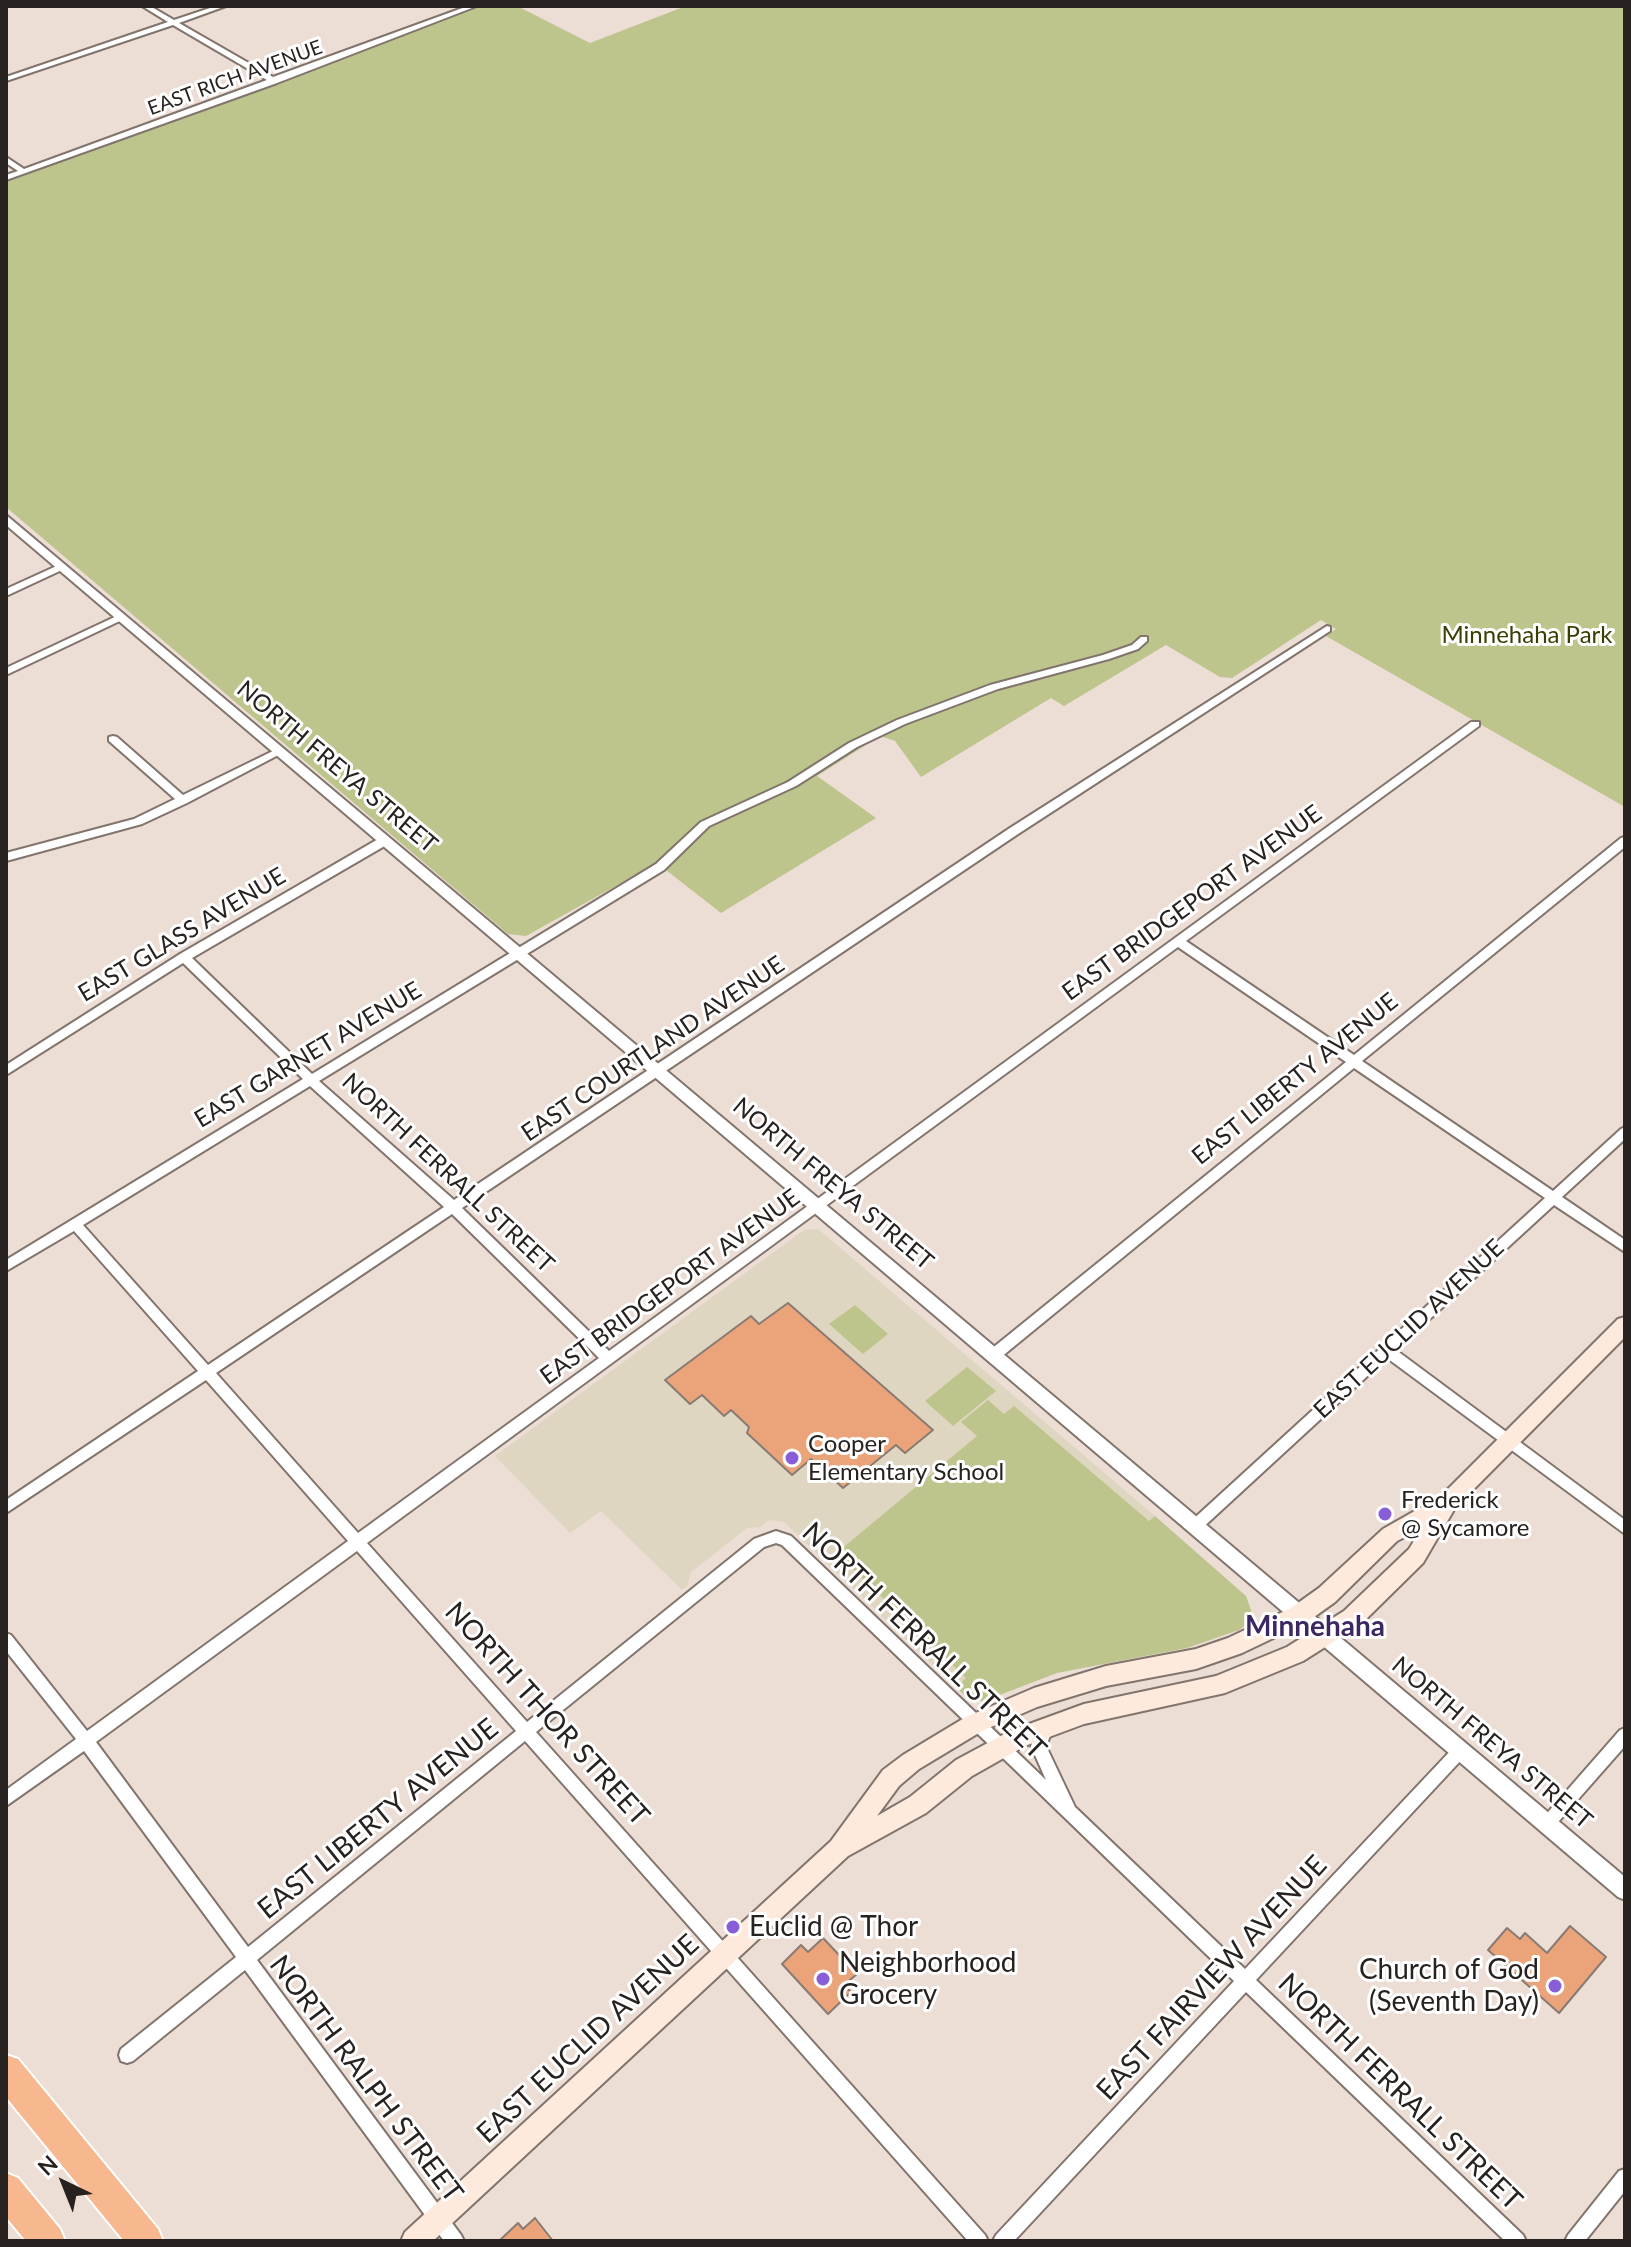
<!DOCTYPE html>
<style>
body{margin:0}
#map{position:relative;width:1631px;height:2247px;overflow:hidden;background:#ecddd5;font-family:Lato,sans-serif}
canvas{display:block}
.frame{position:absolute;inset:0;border:8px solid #27221f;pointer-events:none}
.north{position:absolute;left:24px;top:2143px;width:80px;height:80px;-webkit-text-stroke:6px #fff;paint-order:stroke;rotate:317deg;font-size:22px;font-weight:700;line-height:32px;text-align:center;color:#27221f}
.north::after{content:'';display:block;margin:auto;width:28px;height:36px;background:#27221f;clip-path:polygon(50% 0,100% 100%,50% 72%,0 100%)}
</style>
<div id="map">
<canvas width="1631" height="2247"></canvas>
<div class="frame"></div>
<div class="north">N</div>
</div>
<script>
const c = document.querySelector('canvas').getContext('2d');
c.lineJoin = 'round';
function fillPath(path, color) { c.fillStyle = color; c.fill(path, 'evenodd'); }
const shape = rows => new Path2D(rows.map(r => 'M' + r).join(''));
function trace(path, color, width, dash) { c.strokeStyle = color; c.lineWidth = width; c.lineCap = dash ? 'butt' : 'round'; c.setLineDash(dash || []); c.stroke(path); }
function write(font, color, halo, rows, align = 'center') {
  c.font = font + ' Lato,sans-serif'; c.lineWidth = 6; c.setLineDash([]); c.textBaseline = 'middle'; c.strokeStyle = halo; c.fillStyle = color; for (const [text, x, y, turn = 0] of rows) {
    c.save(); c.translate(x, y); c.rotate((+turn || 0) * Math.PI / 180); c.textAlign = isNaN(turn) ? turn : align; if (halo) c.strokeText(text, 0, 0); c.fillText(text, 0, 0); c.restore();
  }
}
fillPath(shape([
 [818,1229,1155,1516,956,1687,784,1522,769,1520,760,1527,747,1528,690,1573,688,1585,682,1590,601,1511,570,1533,495,1456,804,1230]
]), '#dfd6c1');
fillPath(shape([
 [482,6,517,6,590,43,686,6,1625,6,1625,807,1326,636,1336,629,1321,620,1232,678,1220,677,1166,645,1064,706,1051,698,921,777,895,741,880,736,817,776,876,818,721,913,657,863,526,936,508,934,6,507,6,181],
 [855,1305,888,1334,863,1354,829,1324],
 [967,1367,996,1391,953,1426,925,1401],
 [988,1400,1004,1414,1014,1406,1149,1521,1155,1516,1246,1596,1252,1613,1249,1623,1239,1630,1187,1648,1057,1673,984,1701,970,1701,956,1687,966,1678,854,1570,839,1551,977,1436,961,1422]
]), '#bdc48c');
const building = shape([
 [788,1303,910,1410,933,1430,905,1453,896,1445,843,1488,811,1459,792,1475,747,1433,749,1427,731,1410,724,1416,702,1395,690,1404,665,1380,751,1316,759,1324,788,1303],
 [1570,1926,1606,1957,1559,2013,1488,1950,1507,1928,1520,1939,1525,1933,1547,1953,1570,1926],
 [823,1938,857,1974,844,1985,851,1992,828,2014,782,1964,801,1945,808,1952,823,1938],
 [535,2218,553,2241,499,2241,518,2223,523,2229,535,2218]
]);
fillPath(building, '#eba47a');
trace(building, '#887b73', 2);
const minor = shape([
 [142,6,150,6,174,20,216,6,226,6,179,23,273,77,468,6,477,6,277,83,6,180,6,175,18,171,6,163,6,157,24,169,267,80,173,25,6,81,6,77,168,22,142,6],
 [61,564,64,565,64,569,6,596,6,589,61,564],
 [121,614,124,615,124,619,6,675,6,668,121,614],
 [1327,626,1330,627,1330,631,1018,834,462,1208,609,1351,1471,722,1479,722,1479,726,1186,941,1354,1055,1621,838,1625,837,1625,847,1362,1061,1553,1191,1621,1129,1625,1127,1625,1139,1562,1197,1625,1240,1625,1252,1554,1205,1396,1350,1625,1520,1625,1534,1387,1358,1199,1531,1194,1533,1189,1531,1187,1527,1189,1523,1545,1198,1354,1068,1000,1358,995,1359,990,1358,988,1354,990,1350,1346,1062,1178,947,367,1543,527,1722,754,1539,776,1531,791,1536,1046,1780,1031,1746,1041,1723,1046,1721,1051,1723,1053,1728,1046,1746,1075,1807,1245,1969,1455,1746,1460,1744,1465,1746,1467,1751,1465,1756,1256,1980,1523,2235,1526,2241,1505,2241,1246,1992,1014,2241,993,2241,996,2235,1234,1981,782,1545,776,1543,764,1547,536,1732,985,2235,988,2241,968,2241,525,1741,257,1960,461,2235,464,2241,444,2241,245,1970,133,2061,127,2063,121,2061,119,2055,121,2049,236,1957,84,1751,6,1806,6,1790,76,1739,6,1651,6,1633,11,1635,87,1731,348,1541,206,1380,6,1513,6,1500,198,1371,74,1231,6,1271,6,1260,303,1079,183,963,6,1075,6,1065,180,954,380,838,388,838,389,841,388,844,192,958,312,1074,656,864,701,822,788,782,849,743,897,720,990,685,1103,655,1132,645,1141,637,1147,637,1147,641,1138,649,1109,659,998,689,905,724,857,747,796,786,709,826,664,870,319,1081,454,1200,1010,828,1327,626],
 [310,1086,444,1207,208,1365,83,1225,310,1086],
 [452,1214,599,1358,358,1533,216,1373,452,1214],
 [357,1551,516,1731,248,1947,96,1742,357,1551],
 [113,736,117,737,183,795,275,750,283,750,284,752,187,803,142,824,6,861,6,853,134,819,175,799,109,741,109,737,113,736],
 [1625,1728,1625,1746,1552,1829,1547,1831,1542,1829,1539,1824,1542,1819,1620,1730,1625,1728],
 [1625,2169,1625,2191,1585,2241,1565,2241,1568,2235,1619,2171,1625,2169]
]);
const tertiary = shape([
 [6,515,1625,1877,1625,1900,1618,1897,6,525,6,515]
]);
const secondary = shape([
 [1625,1317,1625,1337,1455,1508,1423,1563,1360,1625,1303,1661,1225,1693,1084,1724,1025,1746,972,1776,926,1813,848,1856,433,2241,401,2241,405,2232,831,1841,883,1770,903,1755,966,1717,1034,1688,1106,1666,1196,1649,1228,1638,1291,1608,1319,1588,1383,1529,1441,1496,1618,1319,1625,1317],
 [1422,1528,1409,1549,1344,1611,1287,1647,1216,1676,1084,1704,1010,1731,956,1760,910,1797,877,1816,899,1786,919,1769,982,1731,1037,1707,1106,1686,1196,1669,1242,1653,1307,1622,1335,1602,1397,1541,1422,1528]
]);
const motorway = shape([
 [6,2055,18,2059,158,2229,163,2241,124,2241,6,2097,6,2055],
 [6,2173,18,2178,60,2229,65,2241,26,2241,6,2217,6,2173]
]);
trace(minor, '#81746d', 4);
trace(tertiary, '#81746d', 4);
trace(secondary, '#81746d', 4);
trace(motorway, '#fff', 4);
fillPath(minor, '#fff');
fillPath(tertiary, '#fff');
fillPath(secondary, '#fdeadd');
fillPath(motorway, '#f7b88f');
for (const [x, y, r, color] of [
 [792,1458,8,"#875ed8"],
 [1385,1514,8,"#875ed8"],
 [733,1927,8,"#875ed8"],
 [823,1979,8,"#875ed8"],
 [1555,1986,8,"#875ed8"]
]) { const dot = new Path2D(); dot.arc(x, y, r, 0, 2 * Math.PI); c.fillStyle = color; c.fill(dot); trace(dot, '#fff', 3); }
write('20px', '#27221f', '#fff', [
 ["EAST RICH AVENUE",235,78,-20]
]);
write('24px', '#3a3e00', '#fff', [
 ["Minnehaha Park",1527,635]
]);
write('24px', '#27221f', '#fff', [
 ["NORTH FREYA STREET",337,767,40],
 ["EAST BRIDGEPORT AVENUE",1192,903,-36],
 ["EAST GLASS AVENUE",182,935,-31],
 ["EAST COURTLAND AVENUE",653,1049,-34],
 ["EAST GARNET AVENUE",308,1055,-31],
 ["EAST LIBERTY AVENUE",1295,1079,-39],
 ["NORTH FERRALL STREET",448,1173,43],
 ["NORTH FREYA STREET",833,1184,40],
 ["EAST BRIDGEPORT AVENUE",670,1287,-36],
 ["EAST EUCLID AVENUE",1409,1329,-43],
 ["NORTH FREYA STREET",1492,1743,40]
]);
write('24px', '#27221f', '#fff', [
 ["Cooper",808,1444],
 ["Elementary School",808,1472],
 ["Frederick",1401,1500],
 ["@ Sycamore",1401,1528]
], 'left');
write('bold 28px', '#3b2862', '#fff', [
 ["Minnehaha",1315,1627]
]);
write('28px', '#27221f', '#fff', [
 ["NORTH FERRALL STREET",924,1641,44],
 ["NORTH THOR STREET",547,1714,48],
 ["EAST LIBERTY AVENUE",378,1819,-39],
 ["EAST FAIRVIEW AVENUE",1212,1978,-47],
 ["EAST EUCLID AVENUE",588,2039,-43],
 ["NORTH RALPH STREET",366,2079,53],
 ["NORTH FERRALL STREET",1400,2092,44]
]);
write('28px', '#27221f', '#fff', [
 ["Euclid @ Thor",749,1927],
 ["Neighborhood",839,1963],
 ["Grocery",839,1995],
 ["Church of God",1539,1970,"right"],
 ["(Seventh Day)",1539,2002,"right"]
], 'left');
</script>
